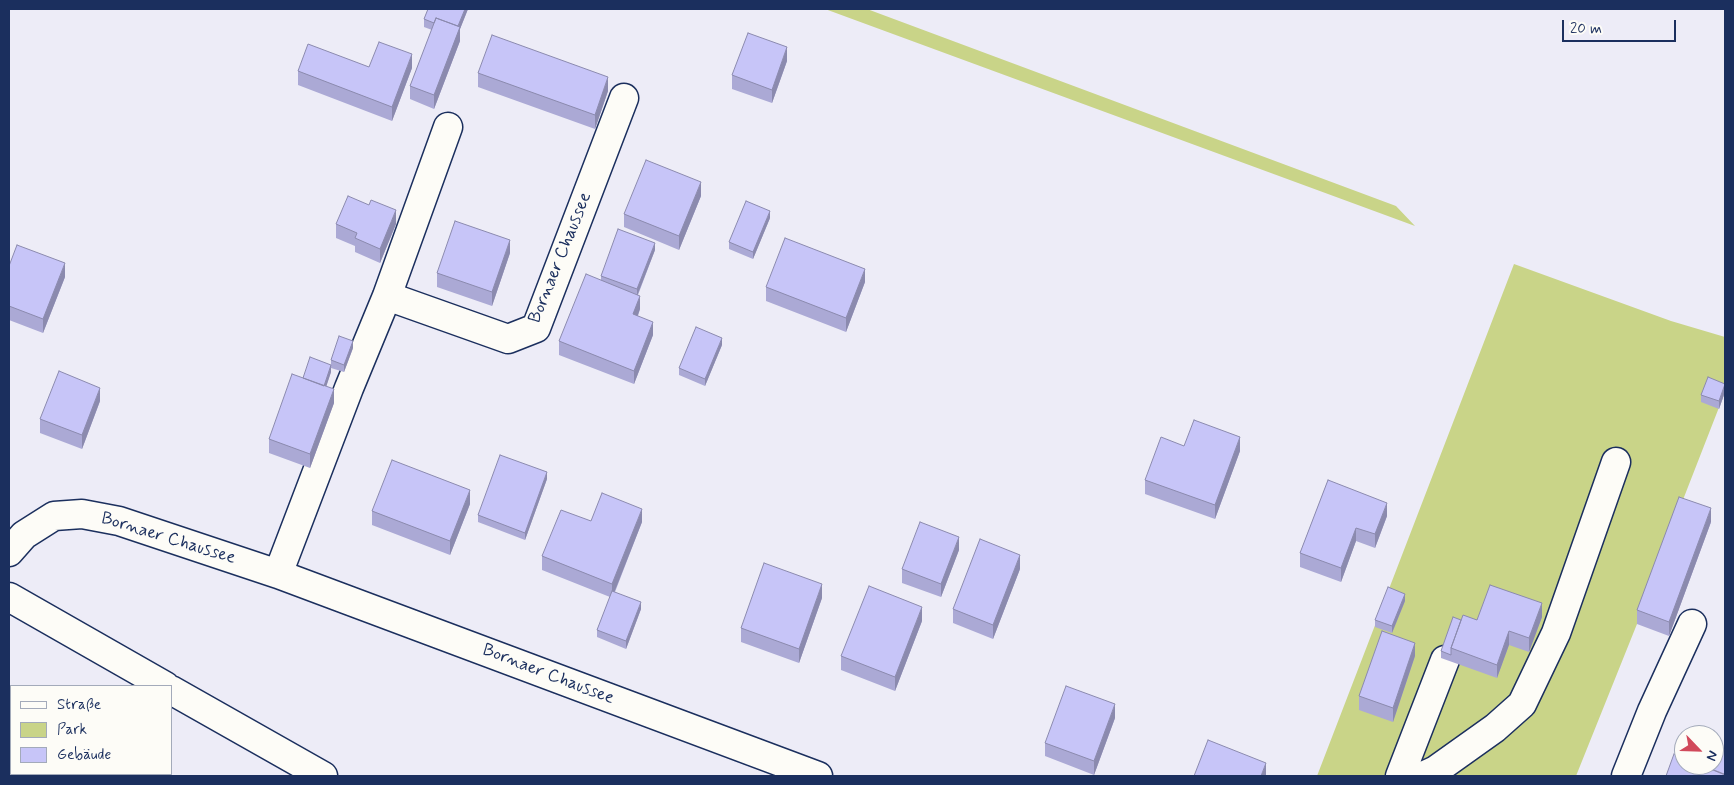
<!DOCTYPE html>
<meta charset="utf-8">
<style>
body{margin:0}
#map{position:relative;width:1734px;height:785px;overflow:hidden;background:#edecf7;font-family:Mynerve,sans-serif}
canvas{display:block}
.frame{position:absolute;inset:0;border:10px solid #1b2f5e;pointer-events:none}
.legend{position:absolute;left:10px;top:685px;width:162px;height:90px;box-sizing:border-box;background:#fdfcf7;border:1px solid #a3aaba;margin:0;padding:6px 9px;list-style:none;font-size:15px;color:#1b2f5e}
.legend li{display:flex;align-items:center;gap:10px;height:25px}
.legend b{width:25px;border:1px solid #a3aaba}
.north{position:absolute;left:1674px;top:725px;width:50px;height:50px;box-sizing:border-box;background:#fdfcf7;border:1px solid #a3aaba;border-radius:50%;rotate:114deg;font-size:14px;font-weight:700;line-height:20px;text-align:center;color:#1b2f5e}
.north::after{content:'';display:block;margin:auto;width:18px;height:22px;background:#d1495b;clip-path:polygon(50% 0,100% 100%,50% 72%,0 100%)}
.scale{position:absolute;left:1562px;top:20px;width:114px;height:22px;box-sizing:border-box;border:2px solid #1b2f5e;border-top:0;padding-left:6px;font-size:15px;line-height:18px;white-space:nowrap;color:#1b2f5e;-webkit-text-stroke:4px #fdfcf7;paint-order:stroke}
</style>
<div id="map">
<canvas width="1734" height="785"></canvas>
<div class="frame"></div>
<ul class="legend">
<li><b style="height:6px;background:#fdfcf7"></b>Straße</li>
<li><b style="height:14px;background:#c9d488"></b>Park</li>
<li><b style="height:14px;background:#c7c5f8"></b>Gebäude</li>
</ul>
<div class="north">N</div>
<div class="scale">20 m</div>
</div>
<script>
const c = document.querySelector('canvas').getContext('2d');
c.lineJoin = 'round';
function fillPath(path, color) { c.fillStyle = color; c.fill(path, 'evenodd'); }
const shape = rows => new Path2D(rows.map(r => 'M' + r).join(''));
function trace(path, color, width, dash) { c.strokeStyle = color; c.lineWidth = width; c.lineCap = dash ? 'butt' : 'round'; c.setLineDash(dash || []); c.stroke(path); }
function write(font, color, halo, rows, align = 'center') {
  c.font = font + ' Mynerve,sans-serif'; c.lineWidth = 4; c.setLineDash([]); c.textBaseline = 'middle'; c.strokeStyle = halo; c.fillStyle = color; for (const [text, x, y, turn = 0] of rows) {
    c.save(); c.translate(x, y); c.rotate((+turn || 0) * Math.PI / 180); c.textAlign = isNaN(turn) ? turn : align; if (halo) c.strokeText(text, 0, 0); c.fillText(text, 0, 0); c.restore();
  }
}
fillPath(shape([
 [825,9,867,9,1396,206,1415,226],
 [1514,264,1671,321,1725,337,1725,392,1679,510,1637,624,1576,776,1317,776]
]), '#c9d488');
const minor = shape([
 [387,296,508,339,536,328,624,98],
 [9,552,24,535,54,516,82,514,119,521,278,574,818,776],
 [278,574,349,388,387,296,448,127],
 [9,597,165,686],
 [171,690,323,776],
 [1400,776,1445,660],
 [1423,776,1436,770,1495,728,1522,704,1556,633,1616,462],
 [1626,776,1652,711,1692,624]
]);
trace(minor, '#1b2f5e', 31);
trace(minor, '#fdfcf7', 28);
fillPath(shape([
 [428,9,468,9,460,29,460,41,434,109,410,99,410,86,432,30,424,27,424,19],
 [787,61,772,103,732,89,732,75],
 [369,67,412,68,392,121,298,85,298,71],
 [478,73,608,91,595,129,478,87],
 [701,196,679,250,624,227,624,214],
 [770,218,753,259,729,249,729,242],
 [336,224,396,224,380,263,355,252,355,246,336,238],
 [655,250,638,295,640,309,638,316,653,335,634,384,559,355,559,341,601,280,601,276],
 [510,253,492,306,437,287,437,273],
 [9,266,65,277,43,333,9,320],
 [865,282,846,332,766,301,766,287],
 [722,345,705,386,679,375,679,368],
 [353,348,344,372,331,368,331,372,326,387,334,403,310,468,269,453,269,439,303,378,331,365,331,360],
 [1725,384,1725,392,1719,409,1701,402,1701,395],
 [100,401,82,449,40,433,40,419],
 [1184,446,1240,451,1215,519,1145,494,1145,480],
 [547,479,525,540,478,522,478,515],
 [1328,480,1387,516,1375,548,1356,541,1341,582,1300,567,1300,553],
 [470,504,450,555,372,525,372,511],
 [591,521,642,522,615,592,641,609,626,649,597,637,597,630,610,597,542,570,542,556],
 [1711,522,1669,636,1637,624,1637,610],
 [959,550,941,597,902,583,902,569],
 [1020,569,993,639,953,623,953,609],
 [822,598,799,663,741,642,741,628],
 [1405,601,1392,633,1375,627,1375,620],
 [1542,617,1529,652,1509,645,1497,678,1441,658,1441,651,1461,620],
 [922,621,895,691,841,670,841,656],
 [1415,656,1393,722,1359,710,1359,696],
 [1115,718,1094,775,1045,756,1045,743]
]), '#aba9d5');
fillPath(shape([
 [465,9,468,9,460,29,460,41,434,109,434,95,456,32],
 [787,47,787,61,772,103,772,90],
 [412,54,412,68,392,121,392,107],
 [608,77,608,91,595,129,595,115],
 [701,182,701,196,679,250,679,236],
 [396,210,396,224,380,263,380,249],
 [770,211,770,218,753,259,753,252],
 [510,240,510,253,492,306,492,292],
 [655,243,655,250,637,296,637,289],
 [65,263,65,277,43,333,43,319],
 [865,269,865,282,846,332,846,318],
 [640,296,640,309,633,328,633,314],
 [653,322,653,335,634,384,634,371],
 [722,338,722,345,705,386,705,379],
 [353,341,353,348,344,372,344,365],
 [331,365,331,372,322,399,322,392],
 [1725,385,1725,392,1719,409,1719,401],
 [100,388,100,401,82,449,82,435],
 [334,389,334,403,310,468,310,454],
 [1240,437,1240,451,1215,519,1215,505],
 [547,472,547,479,525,540,525,533],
 [470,490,470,504,450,555,450,541],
 [1387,503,1387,516,1375,548,1375,534],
 [1711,508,1711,522,1669,636,1669,622],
 [642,509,642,522,612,598,612,584],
 [1356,528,1356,541,1341,582,1341,568],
 [959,537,959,550,941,597,941,584],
 [1020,555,1020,569,993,639,993,625],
 [822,584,822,598,799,663,799,649],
 [1405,594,1405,601,1392,633,1392,626],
 [641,602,641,609,626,649,626,641],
 [1542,603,1542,617,1529,652,1529,638],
 [922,607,922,621,895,691,895,677],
 [1509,631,1509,645,1497,678,1497,665],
 [1415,643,1415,656,1393,722,1393,708],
 [1115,704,1115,718,1094,775,1094,761],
 [1266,763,1266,776,1261,776]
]), '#8b8aae');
const building = shape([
 [428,9,465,9,458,26,436,18,434,23,424,19,428,9],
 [436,18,460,27,434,95,410,86,436,18],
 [748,33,787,47,772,90,732,75,748,33],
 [492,35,608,77,595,115,478,73,492,35],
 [379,42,412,54,392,107,298,71,308,44,369,67,379,42],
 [646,160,701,182,679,236,624,214,646,160],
 [348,196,369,205,371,200,396,210,380,249,355,238,357,233,336,224,348,196],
 [746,201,770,211,753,252,729,242,746,201],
 [455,221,510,240,492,292,437,273,455,221],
 [618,229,655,243,637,289,601,276,618,229],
 [785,238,865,269,846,318,766,287,785,238],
 [17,245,65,263,43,319,9,306,9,266,17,245],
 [586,274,640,296,633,314,653,322,634,371,559,341,586,274],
 [696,327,722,338,705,379,679,368,696,327],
 [339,336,353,341,344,365,331,360,339,336],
 [310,357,331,365,324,386,303,378,310,357],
 [59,371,100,388,82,435,40,419,59,371],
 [292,374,334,389,310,454,269,439,292,374],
 [1708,377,1725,384,1719,401,1701,395,1708,377],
 [1194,420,1240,437,1215,505,1145,480,1161,437,1184,446,1194,420],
 [500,455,547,472,525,533,478,515,500,455],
 [392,460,470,490,450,541,372,511,392,460],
 [1328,480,1387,503,1375,534,1356,528,1341,568,1300,553,1328,480],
 [602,493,642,509,612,584,542,556,561,510,591,521,602,493],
 [1679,497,1711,508,1669,622,1637,610,1679,497],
 [920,522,959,537,941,584,902,569,920,522],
 [980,539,1020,555,993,625,953,609,980,539],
 [764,563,822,584,799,649,741,628,764,563],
 [1490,585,1542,603,1529,638,1509,631,1497,665,1451,648,1463,615,1477,620,1490,585],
 [869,586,922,607,895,677,841,656,869,586],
 [1388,587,1405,594,1392,626,1375,620,1388,587],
 [612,591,641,602,626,641,597,630,612,591],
 [1453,617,1461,620,1451,648,1451,655,1441,651,1453,617],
 [1382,631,1415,643,1393,708,1359,696,1382,631],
 [1066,686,1115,704,1094,761,1045,743,1066,686],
 [1208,740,1266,763,1261,776,1194,776,1208,740],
 [1714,744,1725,749,1725,771,1724,774,1701,765,1714,765,1714,744],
 [1674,754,1684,758,1684,765,1701,765,1725,775,1725,776,1666,776,1674,754]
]);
fillPath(building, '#c7c5f8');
trace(building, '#8b8aae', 1);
write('18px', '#1b2f5e', '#fdfcf7', [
 ["Bornaer Chaussee",561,258,-68],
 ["Bornaer Chaussee",168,539,17],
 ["Bornaer Chaussee",548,675,21]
]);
</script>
